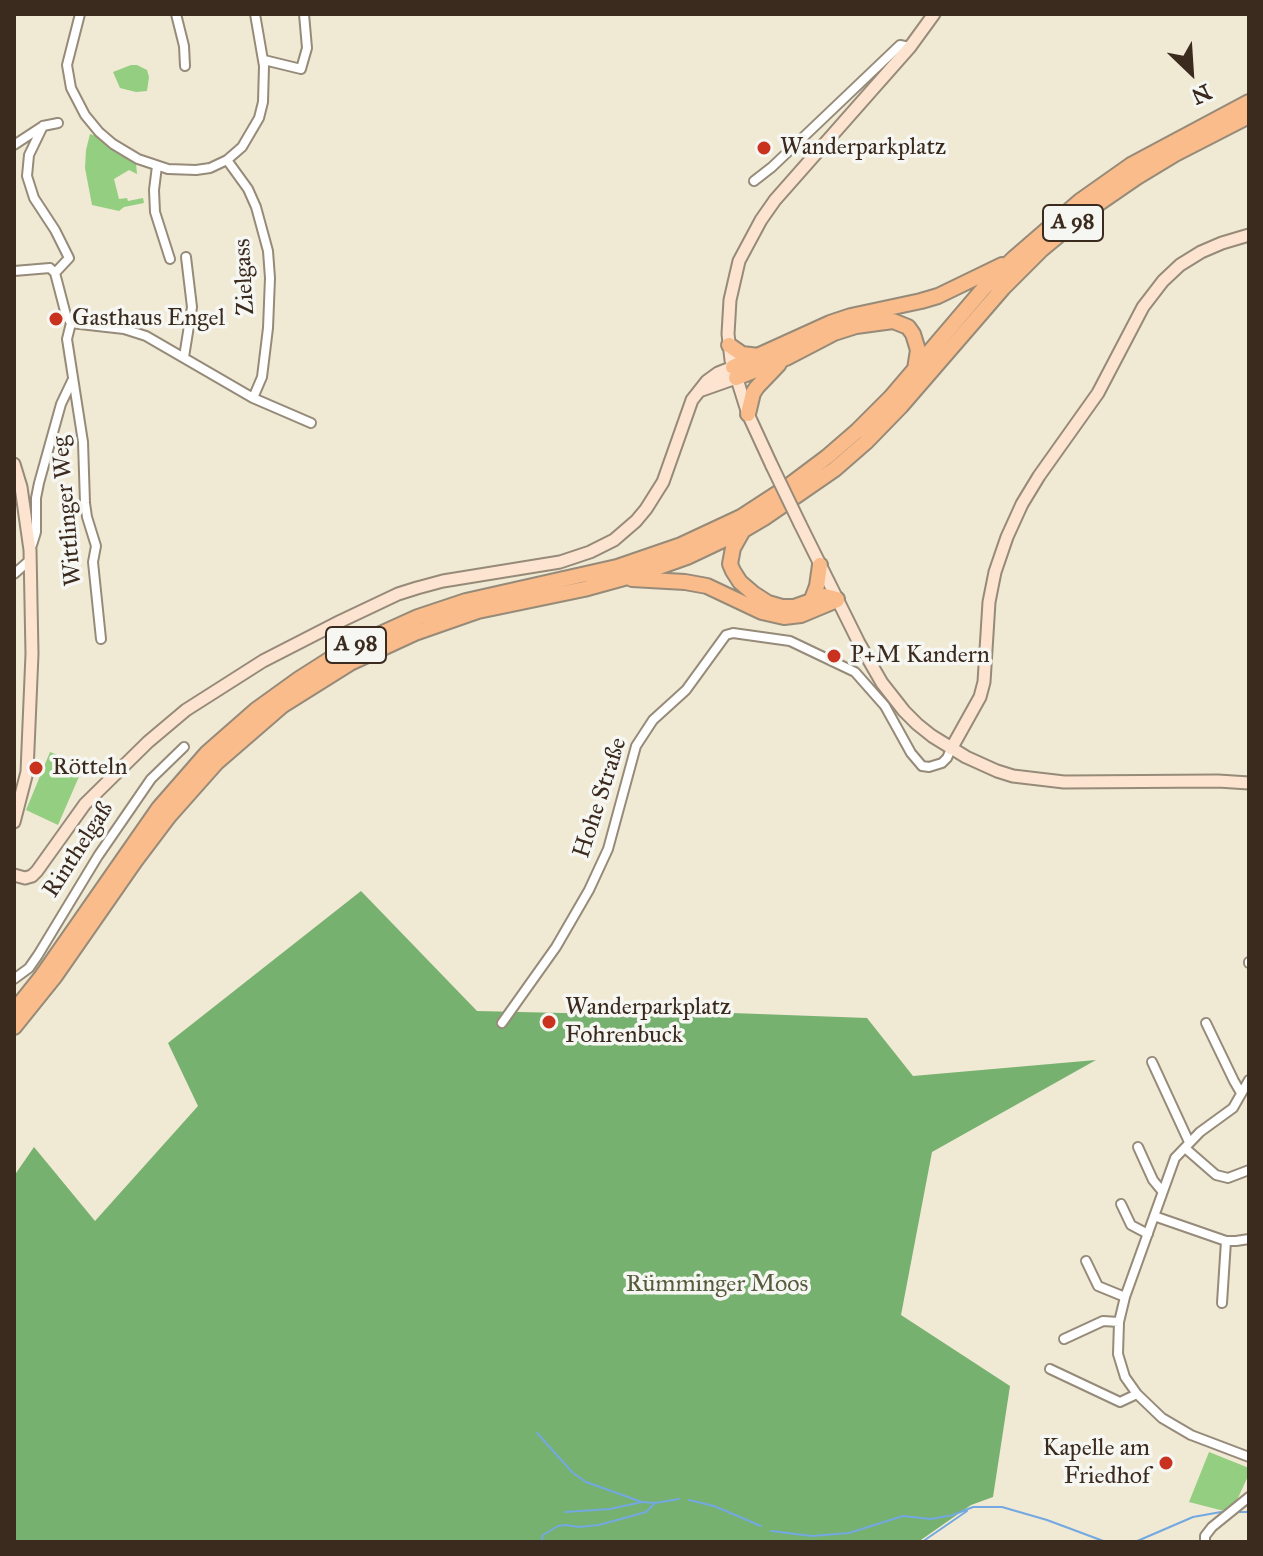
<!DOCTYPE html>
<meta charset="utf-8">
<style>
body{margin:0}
#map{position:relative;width:1263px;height:1556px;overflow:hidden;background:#f0e9d4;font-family:"IM FELL Great Primer",serif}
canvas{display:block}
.frame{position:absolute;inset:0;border:16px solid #3b2a1e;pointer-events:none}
.north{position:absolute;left:1151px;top:32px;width:80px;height:80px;-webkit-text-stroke:6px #f6f6f2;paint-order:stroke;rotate:155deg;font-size:22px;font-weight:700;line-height:32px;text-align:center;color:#3b2a1e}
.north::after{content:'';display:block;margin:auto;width:28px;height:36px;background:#3b2a1e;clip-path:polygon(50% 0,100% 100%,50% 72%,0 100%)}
</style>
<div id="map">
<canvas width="1263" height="1556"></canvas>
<div class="frame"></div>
<div class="north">N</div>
</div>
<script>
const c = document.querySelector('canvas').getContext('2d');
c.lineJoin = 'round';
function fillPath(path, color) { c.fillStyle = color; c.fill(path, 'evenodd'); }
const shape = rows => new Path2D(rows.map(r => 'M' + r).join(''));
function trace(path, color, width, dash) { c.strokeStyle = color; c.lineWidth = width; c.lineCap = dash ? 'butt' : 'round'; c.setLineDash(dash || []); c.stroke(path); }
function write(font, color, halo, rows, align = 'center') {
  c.font = font + ' "IM FELL Great Primer",serif'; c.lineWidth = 7; c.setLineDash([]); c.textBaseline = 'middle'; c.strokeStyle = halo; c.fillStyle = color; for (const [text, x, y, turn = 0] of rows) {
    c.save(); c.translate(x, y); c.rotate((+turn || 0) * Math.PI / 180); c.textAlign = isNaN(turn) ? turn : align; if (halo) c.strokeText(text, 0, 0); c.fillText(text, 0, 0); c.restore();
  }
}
fillPath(shape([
 [131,65,137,65,147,70,149,77,147,91,136,92,120,88,113,72],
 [90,134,96,136,115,152,136,163,137,174,129,170,114,179,119,199,127,198,128,201,143,198,144,203,124,207,119,211,92,205,85,168,86,150],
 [50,752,84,765,58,825,26,810],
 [1209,1452,1249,1468,1249,1474,1237,1500,1224,1511,1189,1502]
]), '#94ce81');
fillPath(shape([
 [361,891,477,1011,648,1015,678,1011,867,1018,913,1076,1096,1060,932,1152,901,1315,1010,1386,993,1497,971,1505,918,1542,14,1542,14,1176,34,1147,95,1221,198,1106,168,1043]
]), '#77b16f');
trace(shape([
 [537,1433,573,1473,586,1482,642,1502],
 [689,1500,714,1506,761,1526],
 [565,1512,610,1509,642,1502,655,1503,679,1499],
 [1237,1512,1249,1512],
 [771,1531,812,1536,849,1533,903,1516,931,1519,953,1515,973,1507,1002,1507,1047,1520,1106,1542],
 [541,1542,543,1535,558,1526,566,1525,579,1527,599,1525,646,1512,655,1503],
 [922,1542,967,1511],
 [1135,1542,1193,1517,1221,1512]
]), '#73a8e0', 2);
const street = shape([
 [80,14,67,65,71,88,85,115,99,132,113,144,138,159,168,169,196,170,210,168,227,160,242,147,259,118,263,102,264,66,255,14],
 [176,14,184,46,185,66],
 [264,60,301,69,307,48,304,14],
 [43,126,29,155,27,176,34,198,55,230,69,258,55,273],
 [14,145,43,126,58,123],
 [227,160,248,189,256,207,268,251,270,278,268,328,262,377,253,398],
 [157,166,154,190,155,212,170,259],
 [754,181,772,167,900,45,910,47],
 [14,271,50,268,55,273,66,315,71,323],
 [71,323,67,339,83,442,85,503,87,517,96,546,93,562,101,639],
 [71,323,124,329,146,336,253,398,311,423],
 [184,357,192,307,186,257],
 [32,545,36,532,36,498,39,483,61,404,72,381],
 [14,574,30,560],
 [1249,962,1249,963],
 [14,979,29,968,38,955,98,856,151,779,184,747],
 [502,1023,556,947,589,890,608,849,636,746,653,720,686,690,726,635,733,633,790,641,855,672,885,706,911,753,922,766,929,767,942,763,947,758,951,749],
 [1206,1023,1234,1081,1241,1093],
 [1152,1062,1189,1142],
 [1249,1080,1233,1108,1200,1132,1175,1158,1125,1297,1119,1322,1118,1354,1125,1377,1137,1394,1162,1418,1191,1435,1249,1457],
 [1138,1147,1153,1180,1162,1191],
 [1185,1148,1216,1175,1228,1178,1249,1170],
 [1121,1204,1131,1225,1148,1234],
 [1154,1216,1226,1241,1236,1241,1249,1239],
 [1086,1261,1098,1286,1125,1297],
 [1222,1303,1226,1241],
 [1064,1339,1103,1321,1119,1322],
 [1050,1369,1120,1402,1137,1394],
 [1205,1542,1205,1536,1212,1527,1249,1497]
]);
const secondary = shape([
 [702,390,736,378],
 [14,464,21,487,30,550,32,654,27,772,14,822],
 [772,466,748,414,731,360,728,334,730,300,739,261,761,220,775,200,910,47,934,14],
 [800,524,859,643,882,683,904,711,917,724,932,736,966,757,997,771,1013,776,1064,782,1218,781,1249,783],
 [951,749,980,697,984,682,989,602,995,572,1007,537,1022,504,1039,476,1098,393,1143,307,1163,281,1180,265,1201,252,1222,243,1249,235],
 [14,875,25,878,32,876,37,871,85,804,148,742,186,710,263,661,341,621,398,594,417,588,443,581,560,562,590,552,614,540,636,521,646,509,663,482,692,400,707,381,718,373,733,367]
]);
const highway = shape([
 [729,345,742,354,759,356],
 [733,367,830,323,851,316,921,301,938,296,1002,265],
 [736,378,786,358,834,333,856,326,893,321,908,327,913,334,918,350,915,369],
 [748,414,753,393,757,387,779,364],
 [742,532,733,548,730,564,733,571,740,582,754,594,768,603,782,607,794,607,825,596,837,599],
 [632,579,685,582,707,586,762,612,784,617,801,615,837,600],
 [812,599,817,586,820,565],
 [14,1011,42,976,159,808,207,753,256,710,299,679,343,651,418,617,466,601,617,567,681,545,741,517,787,487,827,457,857,431,891,397,984,288,1013,259,1080,201,1131,165,1249,102],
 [14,1027,55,976,135,861,169,816,216,763,283,705,350,663,415,633,478,611,584,589,642,573,687,557,742,531,764,518,835,469,866,442,901,406,1003,288,1042,249,1089,210,1137,177,1175,154,1249,116]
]);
trace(street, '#968a79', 12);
trace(secondary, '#968a79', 15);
trace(highway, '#968a79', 18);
trace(street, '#fff', 8);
trace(secondary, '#fde4d0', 11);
trace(highway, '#f9bc8a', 14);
const secondaryBridge = shape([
 [772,466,800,524]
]);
trace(secondaryBridge, '#968a79', 15, []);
trace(secondaryBridge, '#fde4d0', 11);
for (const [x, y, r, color] of [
 [764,148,8,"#c8321e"],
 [56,319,8,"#c8321e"],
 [834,656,8,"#c8321e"],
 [36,768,8,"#c8321e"],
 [549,1022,8,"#c8321e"],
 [1166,1463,8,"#c8321e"]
]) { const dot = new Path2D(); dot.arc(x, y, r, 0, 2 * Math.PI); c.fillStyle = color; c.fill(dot); trace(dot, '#f6f6f2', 3); }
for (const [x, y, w] of [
 [1073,223,60],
 [356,645,60]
]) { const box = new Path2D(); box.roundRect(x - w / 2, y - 18, w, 36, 6); c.fillStyle = '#f6f6f2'; c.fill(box); trace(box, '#3b2a1e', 2); }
write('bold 22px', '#3b2a1e', null, [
 ["A 98",1073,223],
 ["A 98",356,645]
]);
write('24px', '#3b2a1e', '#f6f6f2', [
 ["Wanderparkplatz",780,148],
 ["Gasthaus Engel",72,319],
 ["P+M Kandern",850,656],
 ["Rötteln",52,768],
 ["Wanderparkplatz",565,1008],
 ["Fohrenbuck",565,1036],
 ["Kapelle am",1150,1449,"right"],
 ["Friedhof",1150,1477,"right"]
], 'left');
write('24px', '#3b2a1e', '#f6f6f2', [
 ["Zielgass",245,277,-93],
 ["Wittlinger Weg",68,511,-95],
 ["Hohe Straße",601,798,-72],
 ["Rinthelgaß",79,850,-57]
]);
write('24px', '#565b3c', '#f6f6f2', [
 ["Rümminger Moos",717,1285]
]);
</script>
